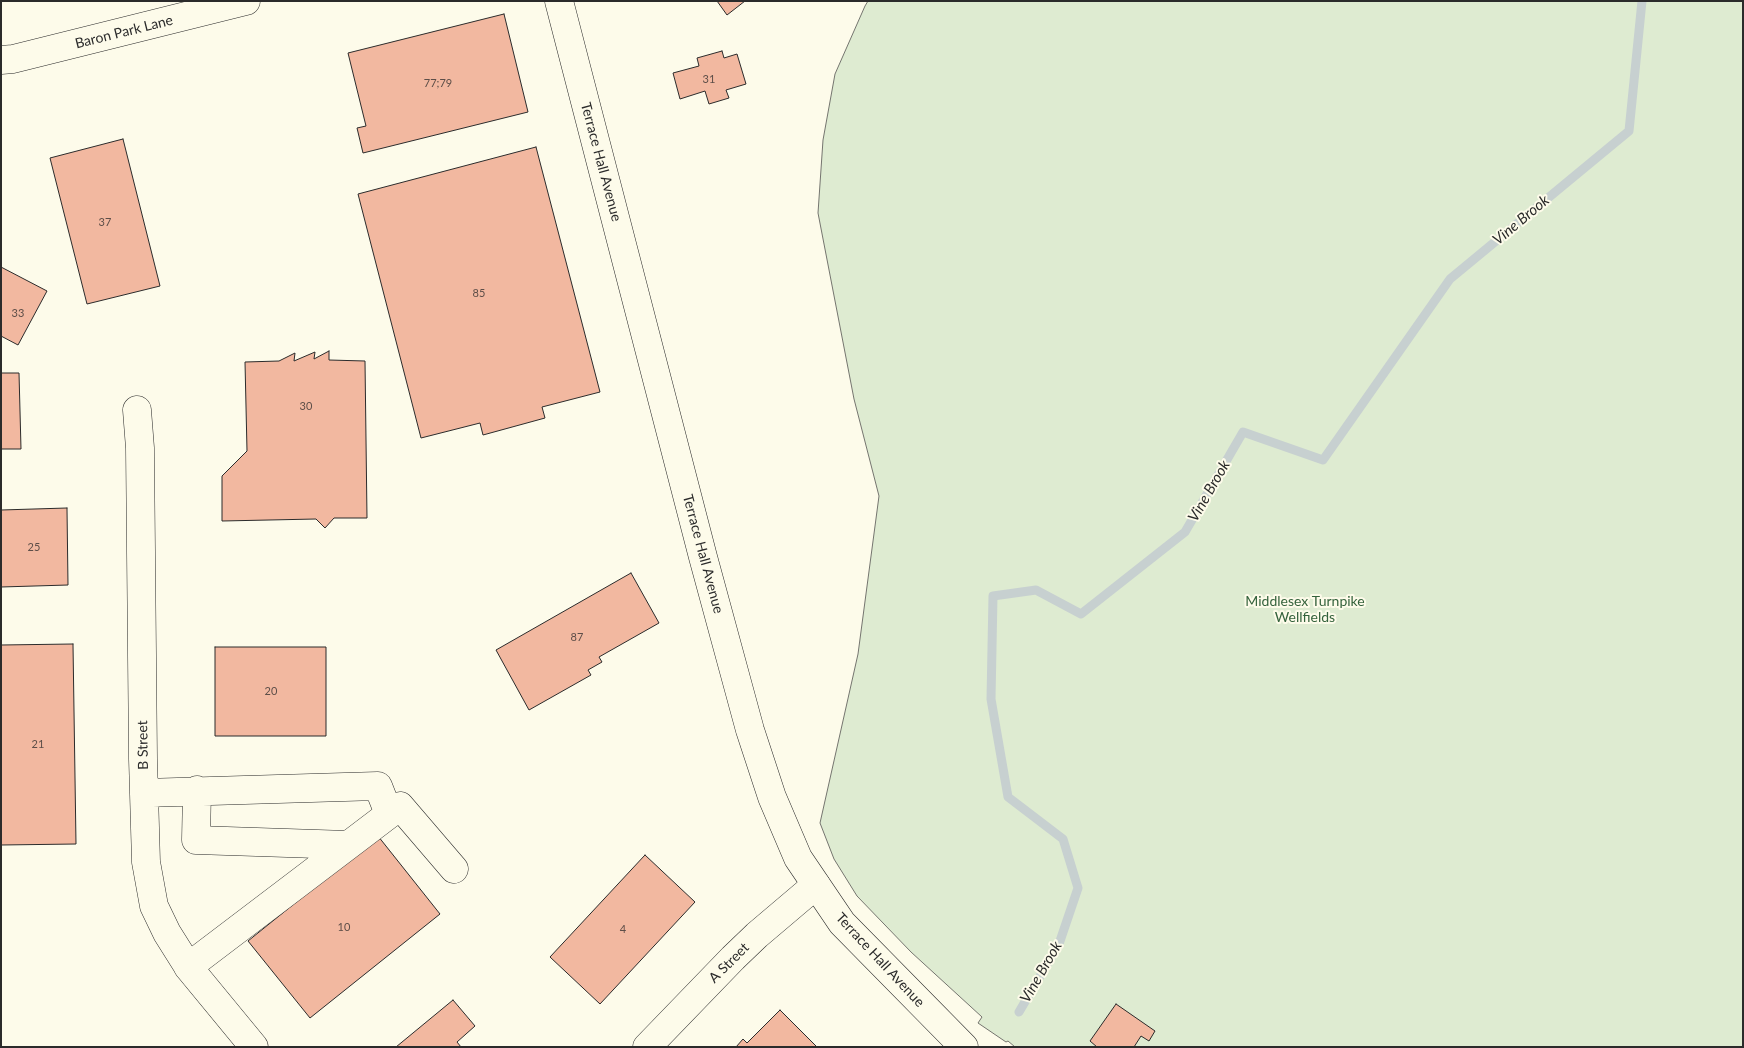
<!DOCTYPE html>
<style>
body{margin:0}
#map{position:relative;width:1744px;height:1048px;overflow:hidden;background:#fdfbea;font-family:Lato,sans-serif}
canvas{display:block}
.frame{position:absolute;inset:0;border:2px solid #2b2b2b;pointer-events:none}
</style>
<div id="map">
<canvas width="1744" height="1048"></canvas>
<div class="frame"></div>
</div>
<script>
const c = document.querySelector('canvas').getContext('2d');
c.lineJoin = 'round';
function fillPath(path, color) { c.fillStyle = color; c.fill(path, 'evenodd'); }
const shape = rows => new Path2D(rows.map(r => 'M' + r).join(''));
function trace(path, color, width, dash) { c.strokeStyle = color; c.lineWidth = width; c.lineCap = dash ? 'butt' : 'round'; c.setLineDash(dash || []); c.stroke(path); }
function write(font, color, halo, rows, align = 'center') {
  c.font = font + ' Lato,sans-serif'; c.lineWidth = 4; c.setLineDash([]); c.textBaseline = 'middle'; c.strokeStyle = halo; c.fillStyle = color; for (const [text, x, y, turn = 0] of rows) {
    c.save(); c.translate(x, y); c.rotate((+turn || 0) * Math.PI / 180); c.textAlign = isNaN(turn) ? turn : align; if (halo) c.strokeText(text, 0, 0); c.fillText(text, 0, 0); c.restore();
  }
}
const green = shape([
 [868,1,1743,1,1743,1047,1015,1047,1008,1041,1006,1042,978,1023,982,1017,911,952,857,896,834,859,820,823,858,654,879,496,854,399,818,213,823,140,835,74,865,6,868,1]
]);
fillPath(green, '#deebd1');
trace(green, '#74746e', 1);
trace(shape([
 [1019,1012,1059,944,1078,888,1063,839,1008,797,991,699,993,596,1036,590,1081,614,1185,532,1243,432,1323,460,1450,279,1629,131,1642,1]
]), '#c7d0d0', 9);
const building = shape([
 [717,1,745,1,727,15,717,1],
 [504,14,528,112,363,153,357,128,366,126,348,53,504,14],
 [722,51,724,58,737,54,746,84,726,90,729,98,709,104,705,91,680,99,673,73,699,66,697,58,722,51],
 [123,139,160,286,87,304,50,158,123,139],
 [536,147,600,392,542,407,545,418,483,435,480,423,421,438,358,194,536,147],
 [1,267,47,291,18,345,1,336,1,267],
 [329,351,329,360,365,361,367,518,334,518,325,528,316,519,222,521,222,476,247,451,245,362,279,361,295,353,294,361,315,352,314,359,329,351],
 [1,373,19,373,21,449,1,449,1,373],
 [67,508,68,585,1,587,1,510,67,508],
 [631,573,659,623,599,657,602,662,588,670,591,675,529,710,496,650,631,573],
 [73,644,76,844,1,845,1,645,73,644],
 [215,647,326,647,326,736,215,736,215,647],
 [378,836,440,914,310,1018,248,941,378,836],
 [645,855,695,902,600,1004,550,957,645,855],
 [453,1000,475,1026,457,1042,461,1047,396,1047,453,1000],
 [1116,1004,1155,1031,1149,1041,1141,1036,1134,1047,1097,1047,1090,1041,1116,1004],
 [780,1010,817,1047,736,1047,743,1039,747,1043,780,1010]
]);
fillPath(building, '#f2b8a0');
trace(building, '#2b2b2b', 1);
const minor = shape([
 [1,60,13,59,246,1],
 [137,410,140,448,143,759,146,862,154,906,167,933,189,968,254,1047],
 [197,790,196,840,348,845],
 [144,793,378,786,389,814],
 [188,967,400,806,454,869],
 [647,1047,733,958,757,935,816,885]
]);
const major = shape([
 [559,1,703,557,750,730,772,797,798,858,842,923,964,1047]
]);
trace(minor, '#2b2b2b', 29);
trace(major, '#2b2b2b', 29);
trace(minor, '#fdfbea', 28);
trace(major, '#fdfbea', 28);
write('11px', '#5d4e48', null, [
 ["31",709,79],
 ["77;79",438,83],
 ["37",105,222],
 ["85",479,293],
 ["33",18,313],
 ["30",306,406],
 ["25",34,547],
 ["87",577,637],
 ["20",271,691],
 ["21",38,744],
 ["10",344,927],
 ["4",623,929]
]);
write('14px', '#2b2b2b', '#fdfbea', [
 ["Baron Park Lane",124,32,-14],
 ["Terrace Hall Avenue",601,162,75],
 ["Terrace Hall Avenue",703,554,75],
 ["B Street",143,745,-91],
 ["Terrace Hall Avenue",880,960,47],
 ["A Street",729,963,-45]
]);
write('14px', '#34623c', '#fdfbea', [
 ["Middlesex Turnpike",1305,601],
 ["Wellfields",1305,617]
]);
write('italic 15px', '#2b2b2b', '#fdfbea', [
 ["Vine Brook",1521,220,-40],
 ["Vine Brook",1209,491,-60],
 ["Vine Brook",1041,972,-60]
]);
</script>
